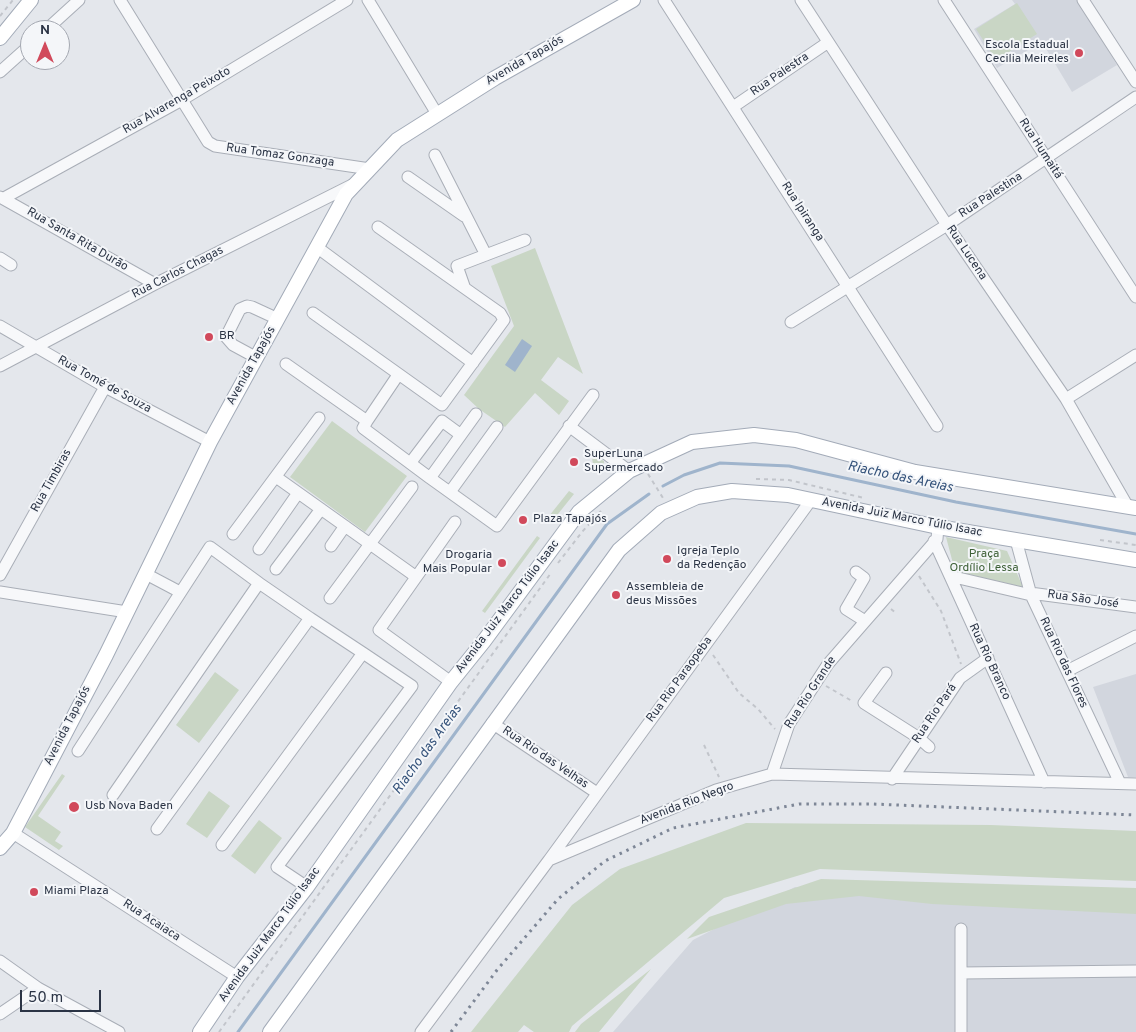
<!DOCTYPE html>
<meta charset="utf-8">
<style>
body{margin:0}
#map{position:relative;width:1136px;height:1032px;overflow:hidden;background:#e4e7ec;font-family:Overpass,sans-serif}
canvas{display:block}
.north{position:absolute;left:20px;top:20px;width:50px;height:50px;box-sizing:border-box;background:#f4f6f9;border:1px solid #a4a8b1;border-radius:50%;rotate:0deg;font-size:14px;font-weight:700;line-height:20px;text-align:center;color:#2b3445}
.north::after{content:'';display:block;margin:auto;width:18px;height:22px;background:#d1495b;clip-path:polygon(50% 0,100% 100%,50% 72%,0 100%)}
.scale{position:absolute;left:20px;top:990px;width:81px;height:22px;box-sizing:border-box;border:2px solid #2b3445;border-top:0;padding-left:6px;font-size:15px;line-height:18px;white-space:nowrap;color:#2b3445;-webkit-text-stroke:4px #f4f6f9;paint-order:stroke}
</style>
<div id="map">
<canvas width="1136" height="1032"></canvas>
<div class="north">N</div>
<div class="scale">50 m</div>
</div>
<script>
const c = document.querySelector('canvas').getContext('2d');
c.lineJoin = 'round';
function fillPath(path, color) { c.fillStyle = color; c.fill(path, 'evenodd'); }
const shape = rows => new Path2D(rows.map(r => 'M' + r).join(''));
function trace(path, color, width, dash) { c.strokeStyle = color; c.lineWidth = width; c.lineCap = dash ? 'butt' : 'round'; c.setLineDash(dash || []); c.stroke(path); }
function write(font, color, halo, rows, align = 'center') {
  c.font = font + ' Overpass,sans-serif'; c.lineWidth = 4; c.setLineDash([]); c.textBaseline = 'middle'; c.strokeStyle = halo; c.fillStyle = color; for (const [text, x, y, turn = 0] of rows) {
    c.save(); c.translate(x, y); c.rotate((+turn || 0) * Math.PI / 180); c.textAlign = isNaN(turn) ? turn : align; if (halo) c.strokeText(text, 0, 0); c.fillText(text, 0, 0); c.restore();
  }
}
fillPath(shape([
 [1012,0,1078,0,1117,65,1072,92,1042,42,997,68,974,29,1015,4],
 [1136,674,1136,777,1128,777,1093,687],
 [795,887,1136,908,1136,1032,613,1032,693,940]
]), '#d2d6de');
fillPath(shape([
 [1017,3,1037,34,996,60,976,29],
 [535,248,583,374,558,357,541,380,569,401,559,415,535,393,505,427,479,409,464,395,514,326,491,266],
 [332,421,407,476,365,532,290,477],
 [594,456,604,461,604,468,596,472,585,471,593,464,592,458],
 [569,491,574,494,554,519,549,516],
 [537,536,540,538,485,613,482,611],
 [946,537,1007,551,1023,587,955,571],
 [215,672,239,690,199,743,176,725],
 [62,774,65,776,38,816,61,832,55,841,63,846,59,850,25,827],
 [209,791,230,806,207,838,186,824],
 [259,820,282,838,255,874,231,856],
 [746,823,991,825,1136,831,1136,881,820,869,724,898,572,1026,569,1032,534,1032,524,1025,518,1032,471,1032,572,905,620,869],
 [821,879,1136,888,1136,914,932,904,859,896,786,904,687,939,709,917],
 [651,969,599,1032,575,1032,581,1024]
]), '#c9d6c5');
fillPath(shape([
 [522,339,532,346,515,372,505,365]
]), '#9fb4cc');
trace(shape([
 [663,486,684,475,720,463,789,466,956,502,1136,534],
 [238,1032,607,524,649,494]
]), '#9fb4cc', 3);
const minor = shape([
 [120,0,208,142,215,146,370,169],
 [368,0,437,114],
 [664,0,937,426],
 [801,0,947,225,1066,399,1128,507],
 [944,0,1136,297],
 [1083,0,1136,82],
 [46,30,79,0],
 [0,72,30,45],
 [733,107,827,43],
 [435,155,486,255],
 [408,177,464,216],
 [0,197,155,284],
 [4,198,180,101,347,0],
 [318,248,473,363],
 [0,258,11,265],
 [464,286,457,266,525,240],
 [313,313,442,405,504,320,500,313,378,227],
 [791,322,947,225,1136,97],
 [0,326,105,387,210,442],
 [257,358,233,345,226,337,240,309,247,306,252,307,278,319],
 [286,364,367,421,398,375],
 [0,366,155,284,352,185],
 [1066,399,1136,355],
 [367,421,363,428,430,478,476,414],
 [569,426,629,471],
 [411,462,442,421,461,435],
 [276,477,415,576],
 [430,478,497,526,593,395],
 [450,492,497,427],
 [233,534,319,418],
 [1016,540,1031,595,1120,783],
 [934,541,1044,782],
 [331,546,345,526],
 [259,549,298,493],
 [276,569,321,509],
 [856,572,864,578,846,609,865,621],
 [146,574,180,592],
 [0,575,105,387],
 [950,576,1031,595],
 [0,592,127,612],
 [1030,593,1136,607],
 [330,598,412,487],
 [310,618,363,653],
 [1067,671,1136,636],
 [886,673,864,703,919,738,929,747],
 [451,682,379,630,455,522],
 [492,723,597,793],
 [78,751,210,547,259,583,113,795],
 [772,774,789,724,828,664,937,539,938,527],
 [892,779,960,678,988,658],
 [157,829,310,618,259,583],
 [13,833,237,977],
 [222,845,363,653,412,686,277,867,307,887],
 [549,860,811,500],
 [0,961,38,988,119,1032],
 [961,973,1136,971],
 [0,1014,38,988],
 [421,1032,549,860,716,790,772,774,1136,784],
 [961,1032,961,929]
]);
const major = shape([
 [0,38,31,0],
 [0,848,13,833,106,655,210,442,346,194,397,140,495,78,633,0],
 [200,1032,237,977,307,887,451,682,484,641,579,512,629,471,692,442,754,435,796,440,915,472,1136,508],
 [270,1032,619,550,661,513,697,497,732,491,788,495,938,527,1136,560]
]);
trace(minor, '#a9aeb7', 13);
trace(major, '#a3abb8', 16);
trace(shape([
 [0,16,13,0],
 [648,474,663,498],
 [756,479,789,480,864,498],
 [1100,540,1136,545],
 [558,563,582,532,601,511],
 [919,576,941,611,961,664],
 [891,609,897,614],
 [713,655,739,693,758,709,775,729],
 [826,686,852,701],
 [704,745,719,777],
 [219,1032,551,573]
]), '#c2c5cb', 2, [4, 4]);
trace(minor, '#f7f8fa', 11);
trace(major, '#fff', 14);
trace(shape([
 [451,1032,497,970,558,899,605,861,673,828,799,804,873,804,1136,815]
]), '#7d8696', 3, [2.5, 5]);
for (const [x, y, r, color] of [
 [1079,53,5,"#d1495b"],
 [209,337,5,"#d1495b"],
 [574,462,5,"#d1495b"],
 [523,520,5,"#d1495b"],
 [667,559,5,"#d1495b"],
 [502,563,5,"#d1495b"],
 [616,595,5,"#d1495b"],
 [74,807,6,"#d1495b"],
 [34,892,5,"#d1495b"]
]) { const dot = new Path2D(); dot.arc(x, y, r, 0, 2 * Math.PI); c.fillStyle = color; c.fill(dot); trace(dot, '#f4f6f9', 2); }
write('12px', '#2b3445', '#f4f6f9', [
 ["Escola Estadual",1069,46,"right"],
 ["Cecilia Meireles",1069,60,"right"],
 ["BR",219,337],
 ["SuperLuna",584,455],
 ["Supermercado",584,469],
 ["Plaza Tapajós",533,520],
 ["Igreja Teplo",677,552],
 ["da Redenção",677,566],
 ["Drogaria",492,556,"right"],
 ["Mais Popular",492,570,"right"],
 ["Assembleia de",626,588],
 ["deus Missões",626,602],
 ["Usb Nova Baden",85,807],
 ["Miami Plaza",44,892]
], 'left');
write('12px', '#2b3445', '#f4f6f9', [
 ["Avenida Tapajós",525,61,-30],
 ["Rua Palestra",780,75,-34],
 ["Rua Alvarenga Peixoto",177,101,-30],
 ["Rua Humaitá",1040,149,57],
 ["Rua Tomaz Gonzaga",280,156,8],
 ["Rua Palestina",991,196,-33],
 ["Rua Ipiranga",802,212,57],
 ["Rua Santa Rita Durão",77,240,30],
 ["Rua Lucena",966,253,56],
 ["Rua Carlos Chagas",178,273,-27],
 ["Avenida Tapajós",252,366,-61],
 ["Rua Tomé de Souza",104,385,29],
 ["Rua Timbiras",52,481,-61],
 ["Avenida Juiz Marco Túlio Isaac",902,518,11],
 ["Rua São José",1083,600,8],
 ["Avenida Juiz Marco Túlio Isaac",508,607,-53],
 ["Rua Rio Branco",989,662,65],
 ["Rua Rio das Flores",1063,663,65],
 ["Rua Rio Paraopeba",680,680,-54],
 ["Rua Rio Grande",811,693,-57],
 ["Rua Rio Pará",935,714,-56],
 ["Avenida Tapajós",68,726,-63],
 ["Rua Rio das Velhas",545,758,34],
 ["Avenida Rio Negro",687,804,-21],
 ["Rua Acaiaca",151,921,33],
 ["Avenida Juiz Marco Túlio Isaac",270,935,-54]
]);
write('12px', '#3f6138', '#f4f6f9', [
 ["Praça",984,555],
 ["Ordílio Lessa",984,569]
]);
write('italic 14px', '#34527a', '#f4f6f9', [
 ["Riacho das Areias",900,478,12],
 ["Riacho das Areias",428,750,-54]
]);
</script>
